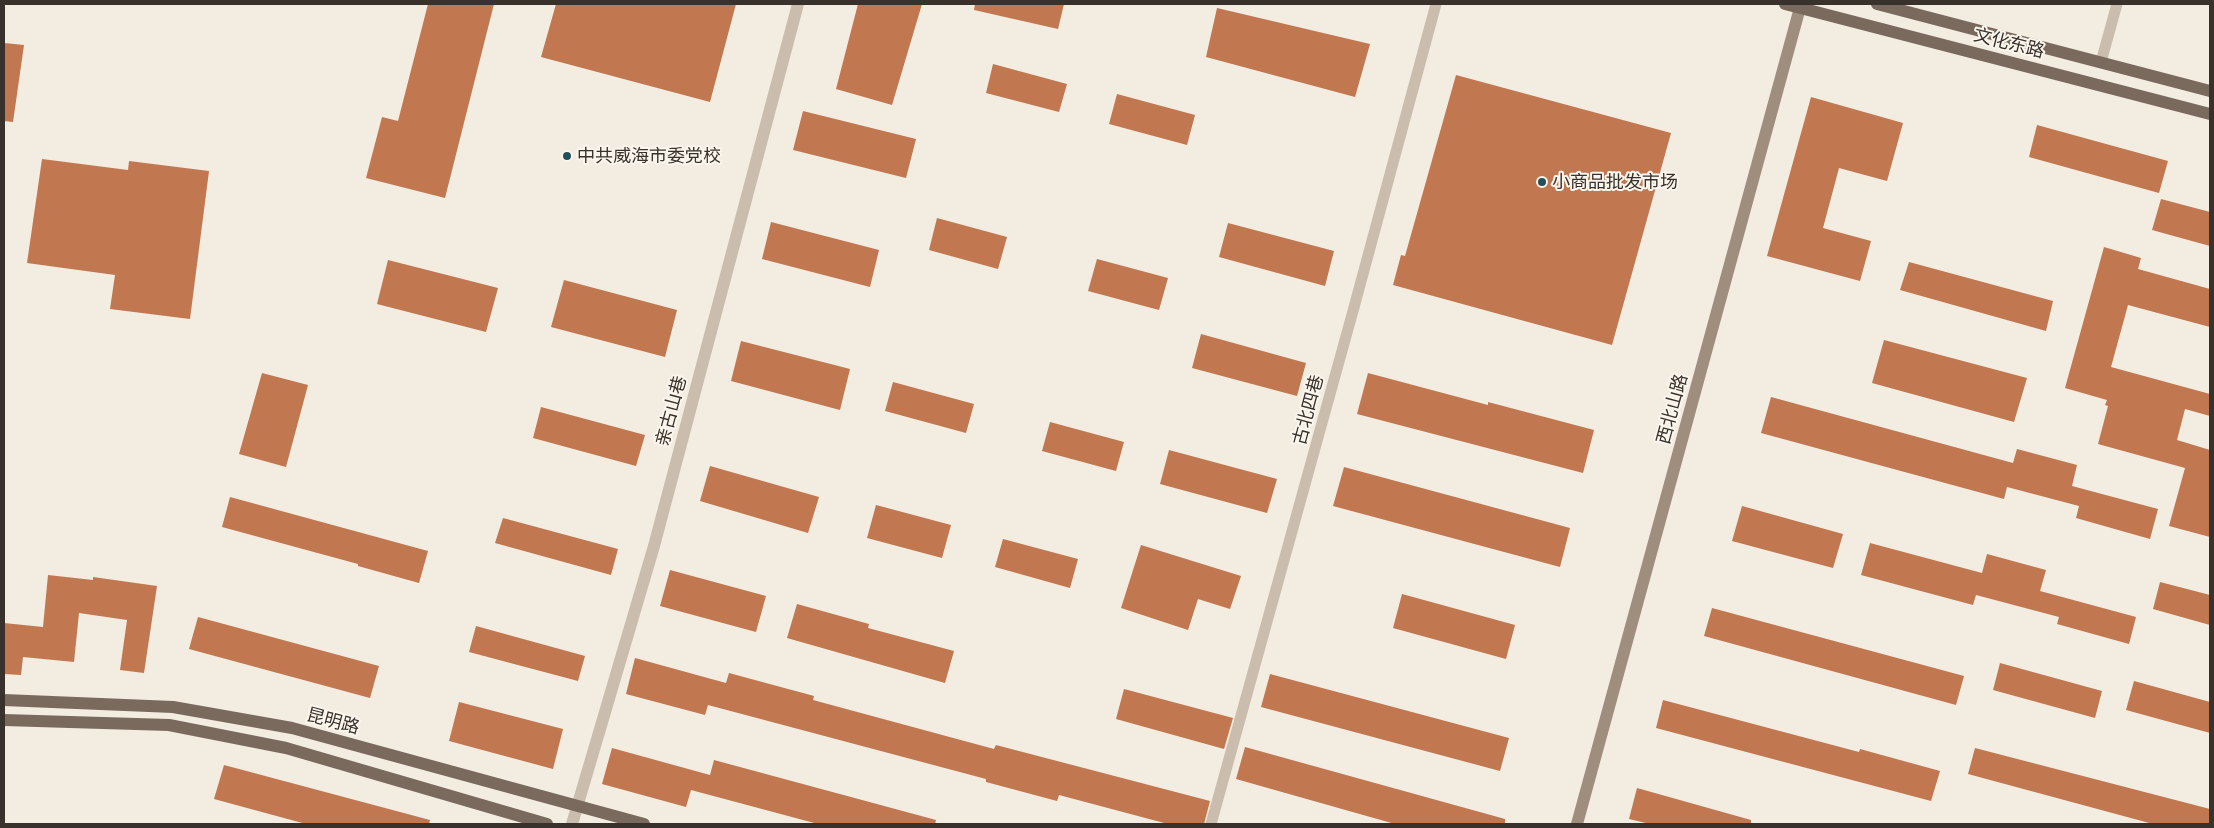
<!DOCTYPE html>
<meta charset="utf-8">
<style>
body{margin:0}
#map{position:relative;width:2214px;height:828px;overflow:hidden;background:#f3ece1;font-family:Commissioner,sans-serif}
canvas{display:block}
.frame{position:absolute;inset:0;border:5px solid #39312b;pointer-events:none}
</style>
<div id="map">
<canvas width="2214" height="828"></canvas>
<div class="frame"></div>
</div>
<script>
const c = document.querySelector('canvas').getContext('2d');
c.lineJoin = 'round';
function fillPath(path, color) { c.fillStyle = color; c.fill(path, 'evenodd'); }
const shape = rows => new Path2D(rows.map(r => 'M' + r).join(''));
function trace(path, color, width, dash) { c.strokeStyle = color; c.lineWidth = width; c.lineCap = dash ? 'butt' : 'round'; c.setLineDash(dash || []); c.stroke(path); }
function write(font, color, halo, rows, align = 'center') {
  c.font = font + ' Commissioner,"Noto Sans SC",sans-serif'; c.lineWidth = 4; c.setLineDash([]); c.textBaseline = 'middle'; c.strokeStyle = halo; c.fillStyle = color; for (const [text, x, y, turn = 0] of rows) {
    c.save(); c.translate(x, y); c.rotate((+turn || 0) * Math.PI / 180); c.textAlign = isNaN(turn) ? turn : align; if (halo) c.strokeText(text, 0, 0); c.fillText(text, 0, 0); c.restore();
  }
}
fillPath(shape([
 [428,4,494,4,445,198,366,178,382,117,398,121],
 [556,4,736,4,710,102,541,57],
 [858,4,922,4,892,105,836,89],
 [975,4,1064,4,1058,29,974,10],
 [1217,8,1370,44,1355,97,1206,57],
 [4,43,24,45,13,122,4,121],
 [993,64,1067,84,1059,112,986,93],
 [1456,75,1671,133,1612,345,1393,285,1401,255,1405,256],
 [1117,94,1195,115,1187,145,1109,124],
 [1811,97,1903,123,1887,181,1839,168,1823,228,1871,241,1860,281,1767,256],
 [803,111,916,139,906,178,793,150],
 [2037,125,2168,161,2159,193,2029,157],
 [42,159,128,170,129,161,209,171,190,319,110,309,115,275,27,263],
 [2161,199,2210,212,2210,246,2152,230],
 [937,218,1007,237,998,269,929,250],
 [771,222,879,250,870,287,762,259],
 [1228,223,1334,251,1325,286,1219,257],
 [2104,247,2141,258,2138,269,2210,289,2210,327,2128,305,2111,367,2210,394,2210,416,2185,409,2177,440,2210,450,2210,537,2169,526,2185,468,2098,444,2108,406,2105,405,2107,400,2065,388],
 [1097,259,1168,278,1159,310,1088,291],
 [388,260,498,288,486,332,377,304],
 [1909,262,2053,301,2046,331,1900,290],
 [564,280,677,310,665,357,551,327],
 [1201,334,1306,363,1297,396,1192,368],
 [1884,340,2027,378,2014,422,1872,383],
 [741,341,850,369,840,410,731,381],
 [262,373,308,385,286,467,239,454],
 [1368,373,1488,405,1488,402,1594,430,1583,473,1357,414],
 [893,382,974,404,966,433,885,411],
 [1771,397,2013,463,2017,449,2077,465,2072,486,2158,509,2150,539,2076,518,2079,506,2007,487,2004,499,1761,433],
 [541,407,645,435,636,466,533,438],
 [1050,422,1124,442,1116,471,1042,451],
 [1169,450,1277,479,1267,513,1160,484],
 [710,466,819,497,808,533,700,501],
 [1344,467,1570,528,1560,567,1333,506],
 [230,497,428,551,419,583,358,566,358,564,222,527],
 [876,505,951,525,942,558,867,538],
 [1742,506,1843,534,1833,568,1732,541],
 [503,518,618,549,611,575,495,543],
 [1003,539,1078,559,1070,588,995,567],
 [1870,543,1982,573,1987,554,2046,570,2040,591,2136,617,2129,644,2057,624,2059,617,1976,595,1973,605,1861,575],
 [1141,545,1241,576,1230,609,1198,599,1188,630,1121,608],
 [670,570,766,596,756,632,660,606],
 [48,575,93,580,93,577,157,586,144,673,120,670,127,620,79,613,74,662,23,657,21,675,4,674,4,623,43,627],
 [2160,582,2210,595,2210,625,2153,609],
 [1402,594,1515,625,1506,659,1393,628],
 [797,604,869,624,868,628,954,651,945,683,787,638],
 [1712,608,1964,676,1956,705,1704,636],
 [198,617,379,666,370,698,189,649],
 [476,626,585,656,578,681,469,652],
 [635,658,726,683,729,673,814,696,813,700,994,749,996,745,1210,801,1204,824,1168,824,1059,795,1057,801,986,782,986,779,708,705,705,715,626,694],
 [2000,663,2102,691,2095,718,1993,690],
 [1270,674,1509,738,1500,771,1261,707],
 [2134,681,2210,702,2210,733,2126,710],
 [1124,689,1233,718,1224,749,1116,719],
 [1663,700,1859,752,1860,749,1940,771,1931,801,1656,728],
 [459,702,563,729,553,769,449,741],
 [1245,747,1505,819,1505,824,1395,824,1236,779],
 [612,748,710,775,714,760,936,820,935,824,818,824,691,790,686,807,602,784],
 [1975,748,2210,809,2210,824,2153,824,1968,774],
 [224,765,430,820,429,824,306,824,214,799],
 [1637,788,1751,820,1751,824,1650,824,1629,819]
]), '#c17750');
trace(shape([
 [2101,62,2117,4],
 [1211,824,1353,311,1436,4]
]), '#cbbdad', 11);
trace(shape([
 [572,824,654,546,798,4]
]), '#cbbdad', 12);
trace(shape([
 [1577,824,1801,4]
]), '#9f8d7e', 12);
trace(shape([
 [1785,4,2210,114],
 [1877,4,2210,91],
 [4,700,173,707,292,728,644,824],
 [4,720,169,725,286,748,547,824]
]), '#7a6a5d', 12);
for (const [x, y, r, color] of [
 [567,156,5,"#22505a"],
 [1542,182,5,"#22505a"]
]) { const dot = new Path2D(); dot.arc(x, y, r, 0, 2 * Math.PI); c.fillStyle = color; c.fill(dot); trace(dot, '#faf6ed', 2); }
write('18px', '#39312b', '#faf6ed', [
 ["文化东路",2009,43,14],
 ["西北山路",1672,409,-75],
 ["古北四巷",1308,410,-75],
 ["亲古山巷",671,411,-75],
 ["昆明路",333,721,15]
]);
write('18px', '#39312b', '#faf6ed', [
 ["中共威海市委党校",577,156],
 ["小商品批发市场",1552,182]
], 'left');
</script>
